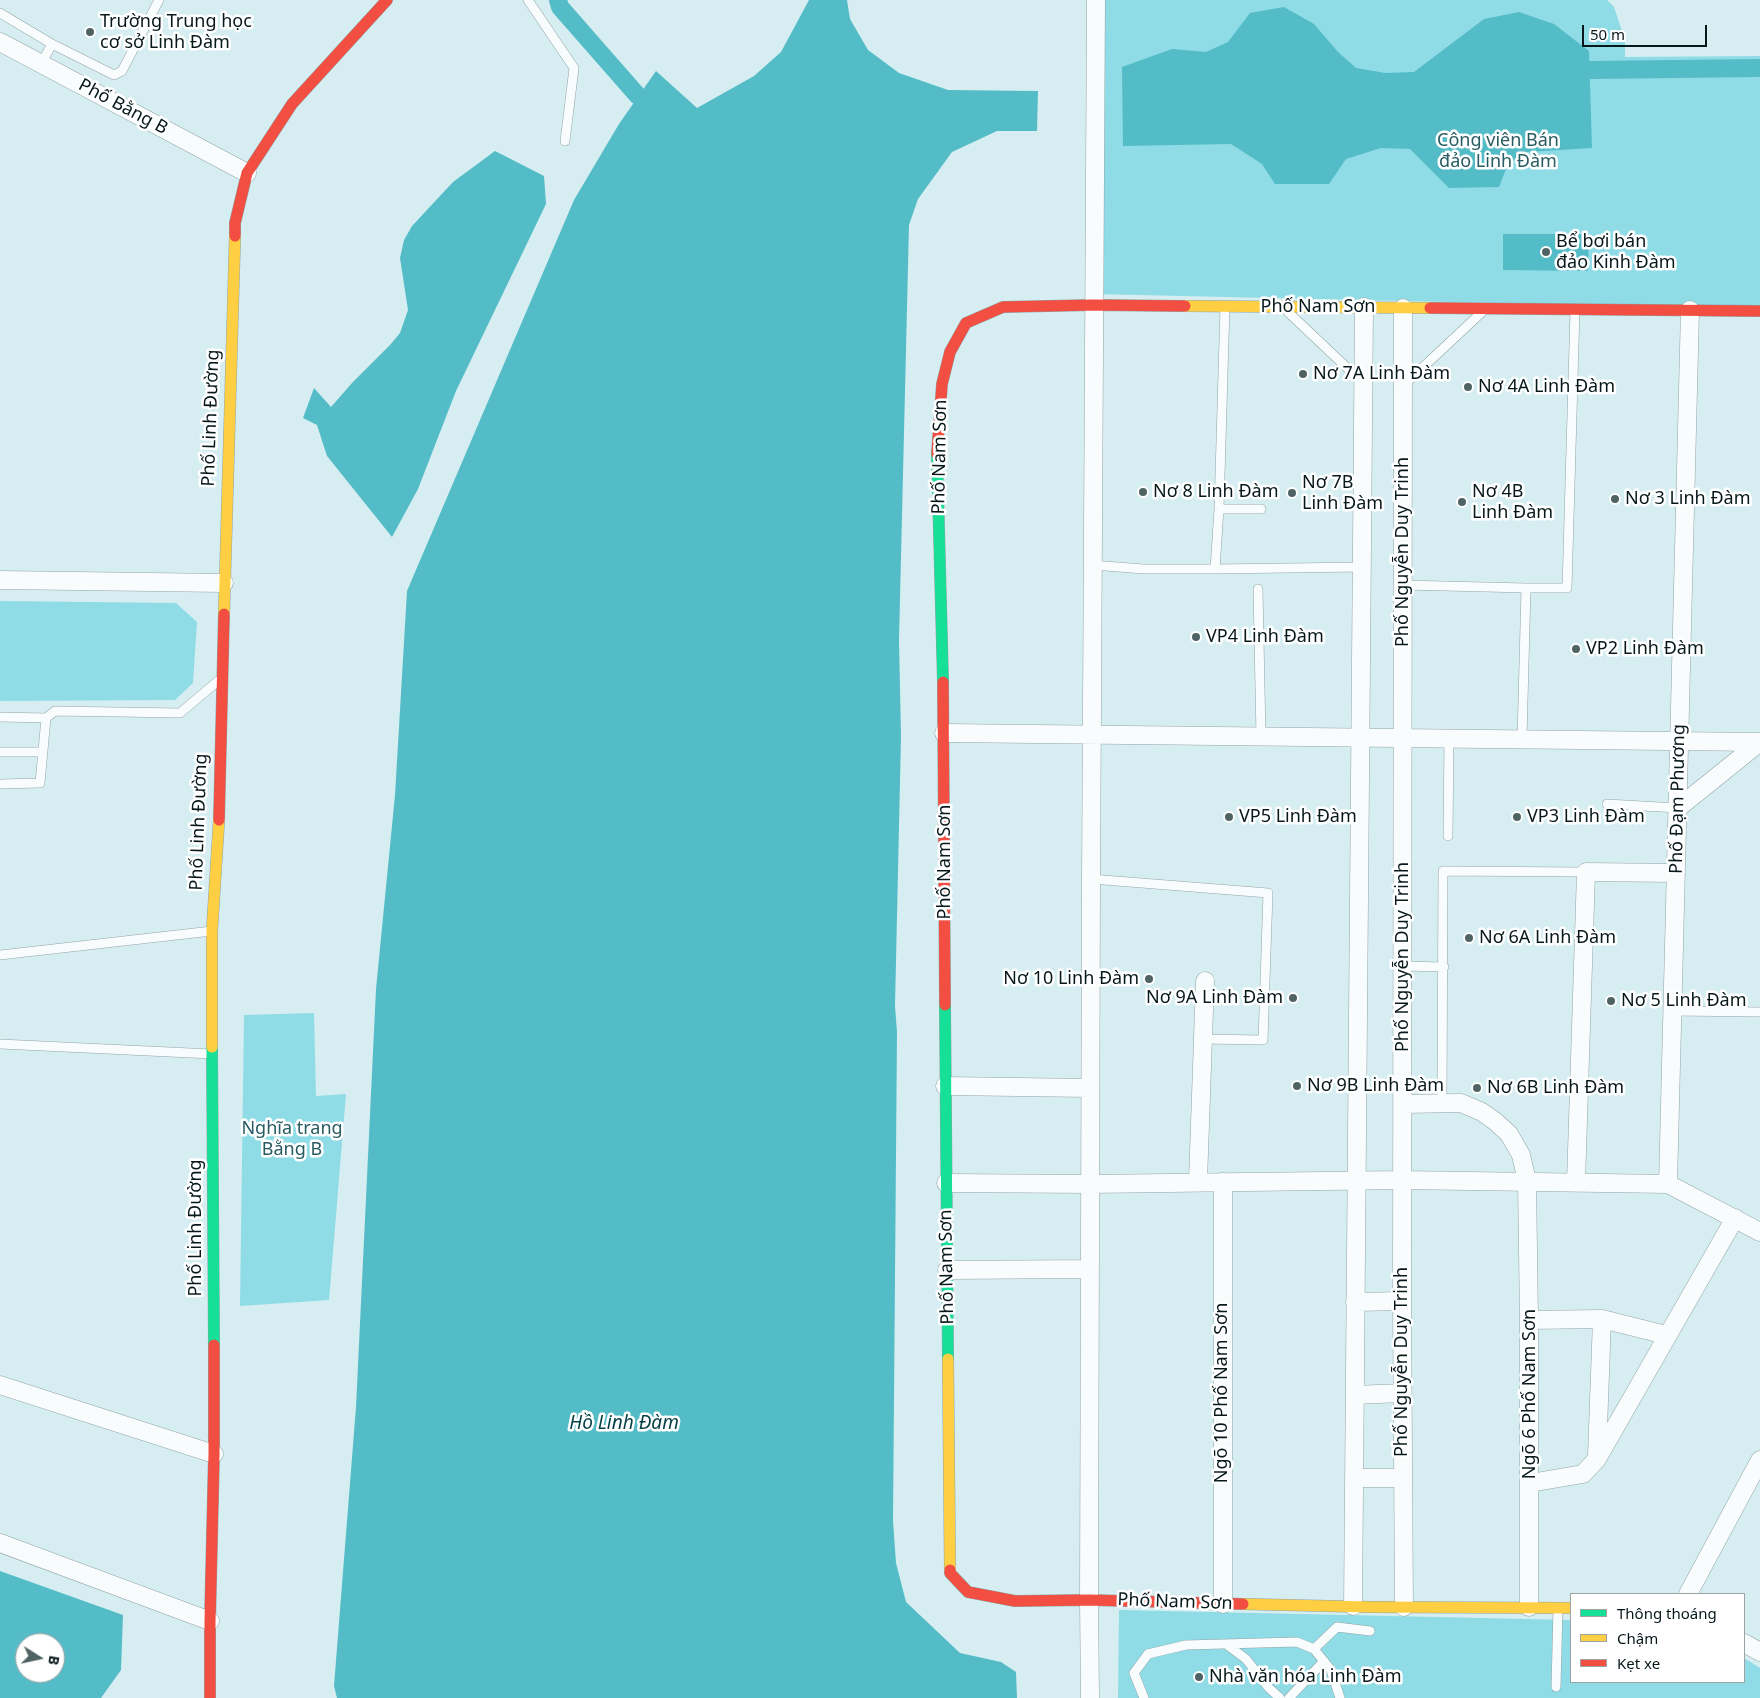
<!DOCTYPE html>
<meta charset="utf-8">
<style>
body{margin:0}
#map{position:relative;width:1760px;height:1698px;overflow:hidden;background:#d6eef1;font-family:"Noto Sans",sans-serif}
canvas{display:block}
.legend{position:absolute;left:1570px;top:1593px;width:175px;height:90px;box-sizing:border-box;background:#fff;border:1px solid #9ca3a3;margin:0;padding:6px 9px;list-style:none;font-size:15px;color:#07181a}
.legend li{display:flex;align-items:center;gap:10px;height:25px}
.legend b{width:25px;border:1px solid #9ca3a3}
.north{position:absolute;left:15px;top:1633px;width:50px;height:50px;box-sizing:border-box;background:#fff;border:1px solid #9ca3a3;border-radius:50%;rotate:100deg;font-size:14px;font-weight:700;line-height:20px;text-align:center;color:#07181a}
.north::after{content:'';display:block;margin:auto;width:18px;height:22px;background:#4f6365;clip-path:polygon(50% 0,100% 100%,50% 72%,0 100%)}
.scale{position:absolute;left:1582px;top:25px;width:125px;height:22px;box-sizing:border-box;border:2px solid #07181a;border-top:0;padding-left:6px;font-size:15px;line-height:18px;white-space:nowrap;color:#07181a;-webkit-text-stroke:4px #fff;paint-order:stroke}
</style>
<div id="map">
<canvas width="1760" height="1698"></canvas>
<ul class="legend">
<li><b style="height:6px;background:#16e098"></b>Thông thoáng</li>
<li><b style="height:6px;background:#ffcf43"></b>Chậm</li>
<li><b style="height:6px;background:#f24e42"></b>Kẹt xe</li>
</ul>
<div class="north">B</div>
<div class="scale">50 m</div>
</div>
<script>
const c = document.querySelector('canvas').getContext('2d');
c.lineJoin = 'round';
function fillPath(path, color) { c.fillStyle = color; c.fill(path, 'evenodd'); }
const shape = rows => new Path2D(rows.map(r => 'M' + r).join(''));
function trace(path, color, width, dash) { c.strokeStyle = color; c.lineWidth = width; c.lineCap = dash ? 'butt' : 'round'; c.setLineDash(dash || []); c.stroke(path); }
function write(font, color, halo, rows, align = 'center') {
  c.font = font + ' "Noto Sans",sans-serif'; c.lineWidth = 5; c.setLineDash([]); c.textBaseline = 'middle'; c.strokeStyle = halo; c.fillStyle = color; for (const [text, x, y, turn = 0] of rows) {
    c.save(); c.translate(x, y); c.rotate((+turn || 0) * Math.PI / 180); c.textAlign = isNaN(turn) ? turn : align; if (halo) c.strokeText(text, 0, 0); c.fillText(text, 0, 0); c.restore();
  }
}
fillPath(shape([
 [1096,0,1607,0,1614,7,1625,40,1625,57,1760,56,1760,309,1093,294],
 [0,601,176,603,197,622,193,683,175,700,0,701],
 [314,1013,316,1096,346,1094,329,1300,240,1306,244,1015],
 [1119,1610,1571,1620,1571,1682,1744,1682,1744,1658,1760,1668,1760,1698,1118,1698]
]), '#8fdce6');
fillPath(shape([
 [809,0,847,0,850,19,868,50,899,73,948,90,1038,91,1037,131,997,131,952,152,918,199,909,225,899,640,901,736,895,1006,897,1032,893,1521,896,1563,906,1602,960,1653,1001,1662,1016,1672,1017,1698,337,1698,334,1686,356,1407,376,989,395,795,407,591,574,200,619,124,656,71,697,108,754,76,781,52],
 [1284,7,1314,24,1338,52,1356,68,1385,73,1414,72,1484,19,1519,12,1554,24,1589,51,1592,148,1528,152,1508,164,1499,187,1449,188,1410,149,1381,148,1346,159,1329,184,1275,184,1262,164,1231,144,1123,146,1122,67,1172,49,1206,52,1228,42,1250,13],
 [495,151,544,176,546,204,456,391,418,489,392,537,327,456,317,425,303,418,314,388,331,407,352,383,390,345,400,333,408,310,400,258,404,240,412,226,453,182],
 [1503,234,1589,234,1588,271,1503,270],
 [0,1571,123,1615,121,1670,101,1698,0,1698],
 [25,1643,55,1643,55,1673,25,1673]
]), '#54bcc7');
trace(shape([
 [558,0,560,7,638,96],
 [1590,70,1760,68]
]), '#54bcc7', 18);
const lane = shape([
 [528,0,574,68,565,141],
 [0,13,52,44,41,64],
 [52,44,114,75,122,71,159,0],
 [1288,312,1362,382],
 [1405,384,1481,313],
 [1219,509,1261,509],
 [1092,565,1144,569,1215,569,1219,509,1225,306],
 [1215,569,1362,567],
 [1403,585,1526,588,1567,588,1575,310],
 [1258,589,1261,737],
 [0,717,46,718,55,711,180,713,218,681],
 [1522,739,1526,588],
 [0,752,43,752],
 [0,784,40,783,46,718],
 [1607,804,1678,808],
 [1448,836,1449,739],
 [1091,879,1268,893,1263,1040,1203,1039],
 [0,955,212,931],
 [1403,966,1444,967],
 [1673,1011,1760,1012],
 [0,1044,212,1054],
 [1442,1102,1443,871,1586,872],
 [1226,1644,1246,1659,1269,1688,1280,1698],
 [1314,1649,1337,1627,1370,1631],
 [1556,1687,1558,1608],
 [1144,1698,1134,1673,1148,1654,1186,1645,1297,1642,1314,1649,1331,1670,1340,1698],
 [1289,1698,1324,1661]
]);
const street = shape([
 [0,42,247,173],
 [1403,308,1402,1301,1404,1607],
 [0,580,224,583],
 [944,733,1760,742],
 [1678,808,1760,742],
 [945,1086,1090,1088],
 [1402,1104,1461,1103,1482,1112,1496,1122,1509,1134,1521,1155,1527,1181,1529,1320,1529,1607],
 [1198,1181,1205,981],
 [1223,1182,1223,1604],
 [1576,1182,1586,872,1676,873],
 [946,1183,1090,1184,1402,1180,1668,1184,1760,1232],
 [1668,1184,1690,310],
 [947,1270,1090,1269],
 [1355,1302,1402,1301],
 [1529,1320,1602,1319,1666,1335],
 [0,1385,214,1454],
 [1355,1395,1402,1393],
 [1597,1456,1602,1319],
 [1354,1478,1402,1478],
 [1530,1483,1583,1474,1597,1459,1735,1218],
 [0,1543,210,1621],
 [1688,1594,1760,1460],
 [1353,1606,1364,307],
 [1744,1643,1760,1652],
 [1090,1698,1089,1600,1091,879,1096,0]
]);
const fast = shape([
 [937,454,943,682],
 [945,1005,948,1359],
 [212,1047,214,1345]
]);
const slow = shape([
 [1185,306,1430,308],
 [224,614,235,236],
 [212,1047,212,931,219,820],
 [948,1359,950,1570],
 [1243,1604,1370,1607,1571,1608]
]);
const jam = shape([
 [235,236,235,223,247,173,292,104,387,0],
 [1430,308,1760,311],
 [937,454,942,384,950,352,966,323,1003,307,1093,305,1185,306],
 [943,682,945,1005],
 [219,820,224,614],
 [950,1570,950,1573,968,1592,1015,1601,1089,1600,1243,1604],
 [210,1698,210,1621,214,1454,214,1345]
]);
trace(lane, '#91a4a6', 10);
trace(street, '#91a4a6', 19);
trace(fast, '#91a4a6', 12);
trace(slow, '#91a4a6', 12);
trace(jam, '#91a4a6', 12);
trace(lane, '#f9fcfd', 9);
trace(street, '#f9fcfd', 18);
trace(fast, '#16e098', 11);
trace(slow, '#ffcf43', 11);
trace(jam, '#f24e42', 11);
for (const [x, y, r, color] of [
 [90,32,5,"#4f6365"],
 [1546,252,5,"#4f6365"],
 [1303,374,5,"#4f6365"],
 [1468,387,5,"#4f6365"],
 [1143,492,5,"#4f6365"],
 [1292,493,5,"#4f6365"],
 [1615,499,5,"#4f6365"],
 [1462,502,5,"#4f6365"],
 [1196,637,5,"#4f6365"],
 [1576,649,5,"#4f6365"],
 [1229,817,5,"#4f6365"],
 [1517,817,5,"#4f6365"],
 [1469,938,5,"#4f6365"],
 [1149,979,5,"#4f6365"],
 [1293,998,5,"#4f6365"],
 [1611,1001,5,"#4f6365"],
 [1297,1086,5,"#4f6365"],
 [1477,1088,5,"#4f6365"],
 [1199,1677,5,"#4f6365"]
]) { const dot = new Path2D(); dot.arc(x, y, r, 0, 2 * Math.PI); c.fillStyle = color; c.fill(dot); trace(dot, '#fff', 2); }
write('18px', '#07181a', '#fff', [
 ["Trường Trung học",100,22],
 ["cơ sở Linh Đàm",100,43],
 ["Bể bơi bán",1556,242],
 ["đảo Kinh Đàm",1556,263],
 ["Nơ 7A Linh Đàm",1313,374],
 ["Nơ 4A Linh Đàm",1478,387],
 ["Nơ 7B",1302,483],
 ["Linh Đàm",1302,504],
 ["Nơ 8 Linh Đàm",1153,492],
 ["Nơ 4B",1472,492],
 ["Linh Đàm",1472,513],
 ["Nơ 3 Linh Đàm",1625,499],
 ["VP4 Linh Đàm",1206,637],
 ["VP2 Linh Đàm",1586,649],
 ["VP5 Linh Đàm",1239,817],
 ["VP3 Linh Đàm",1527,817],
 ["Nơ 6A Linh Đàm",1479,938],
 ["Nơ 10 Linh Đàm",1139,979,"right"],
 ["Nơ 9A Linh Đàm",1283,998,"right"],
 ["Nơ 5 Linh Đàm",1621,1001],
 ["Nơ 9B Linh Đàm",1307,1086],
 ["Nơ 6B Linh Đàm",1487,1088],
 ["Nhà văn hóa Linh Đàm",1209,1677]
], 'left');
write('18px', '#07181a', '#fff', [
 ["Phố Bằng B",123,107,28],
 ["Phố Nam Sơn",1318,307],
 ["Phố Linh Đường",211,418,-88],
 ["Phố Nam Sơn",940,457,-89],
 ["Phố Nguyễn Duy Trinh",1403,552,-90],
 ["Phố Đạm Phương",1678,799,-89],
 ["Phố Linh Đường",199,822,-88],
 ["Phố Nam Sơn",945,862,-90],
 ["Phố Nguyễn Duy Trinh",1403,957,-90],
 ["Phố Linh Đường",196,1228,-90],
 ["Phố Nam Sơn",947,1267,-91],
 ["Phố Nguyễn Duy Trinh",1402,1362,-90],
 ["Ngõ 10 Phố Nam Sơn",1222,1393,-90],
 ["Ngõ 6 Phố Nam Sơn",1530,1394,-90],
 ["Phố Nam Sơn",1175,1602,2]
]);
write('18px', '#285b62', '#fff', [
 ["Công viên Bán",1498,141],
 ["đảo Linh Đàm",1498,162],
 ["Nghĩa trang",292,1129],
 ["Bằng B",292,1150]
]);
write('italic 19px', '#043f45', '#fff', [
 ["Hồ Linh Đàm",624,1424]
]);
</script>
